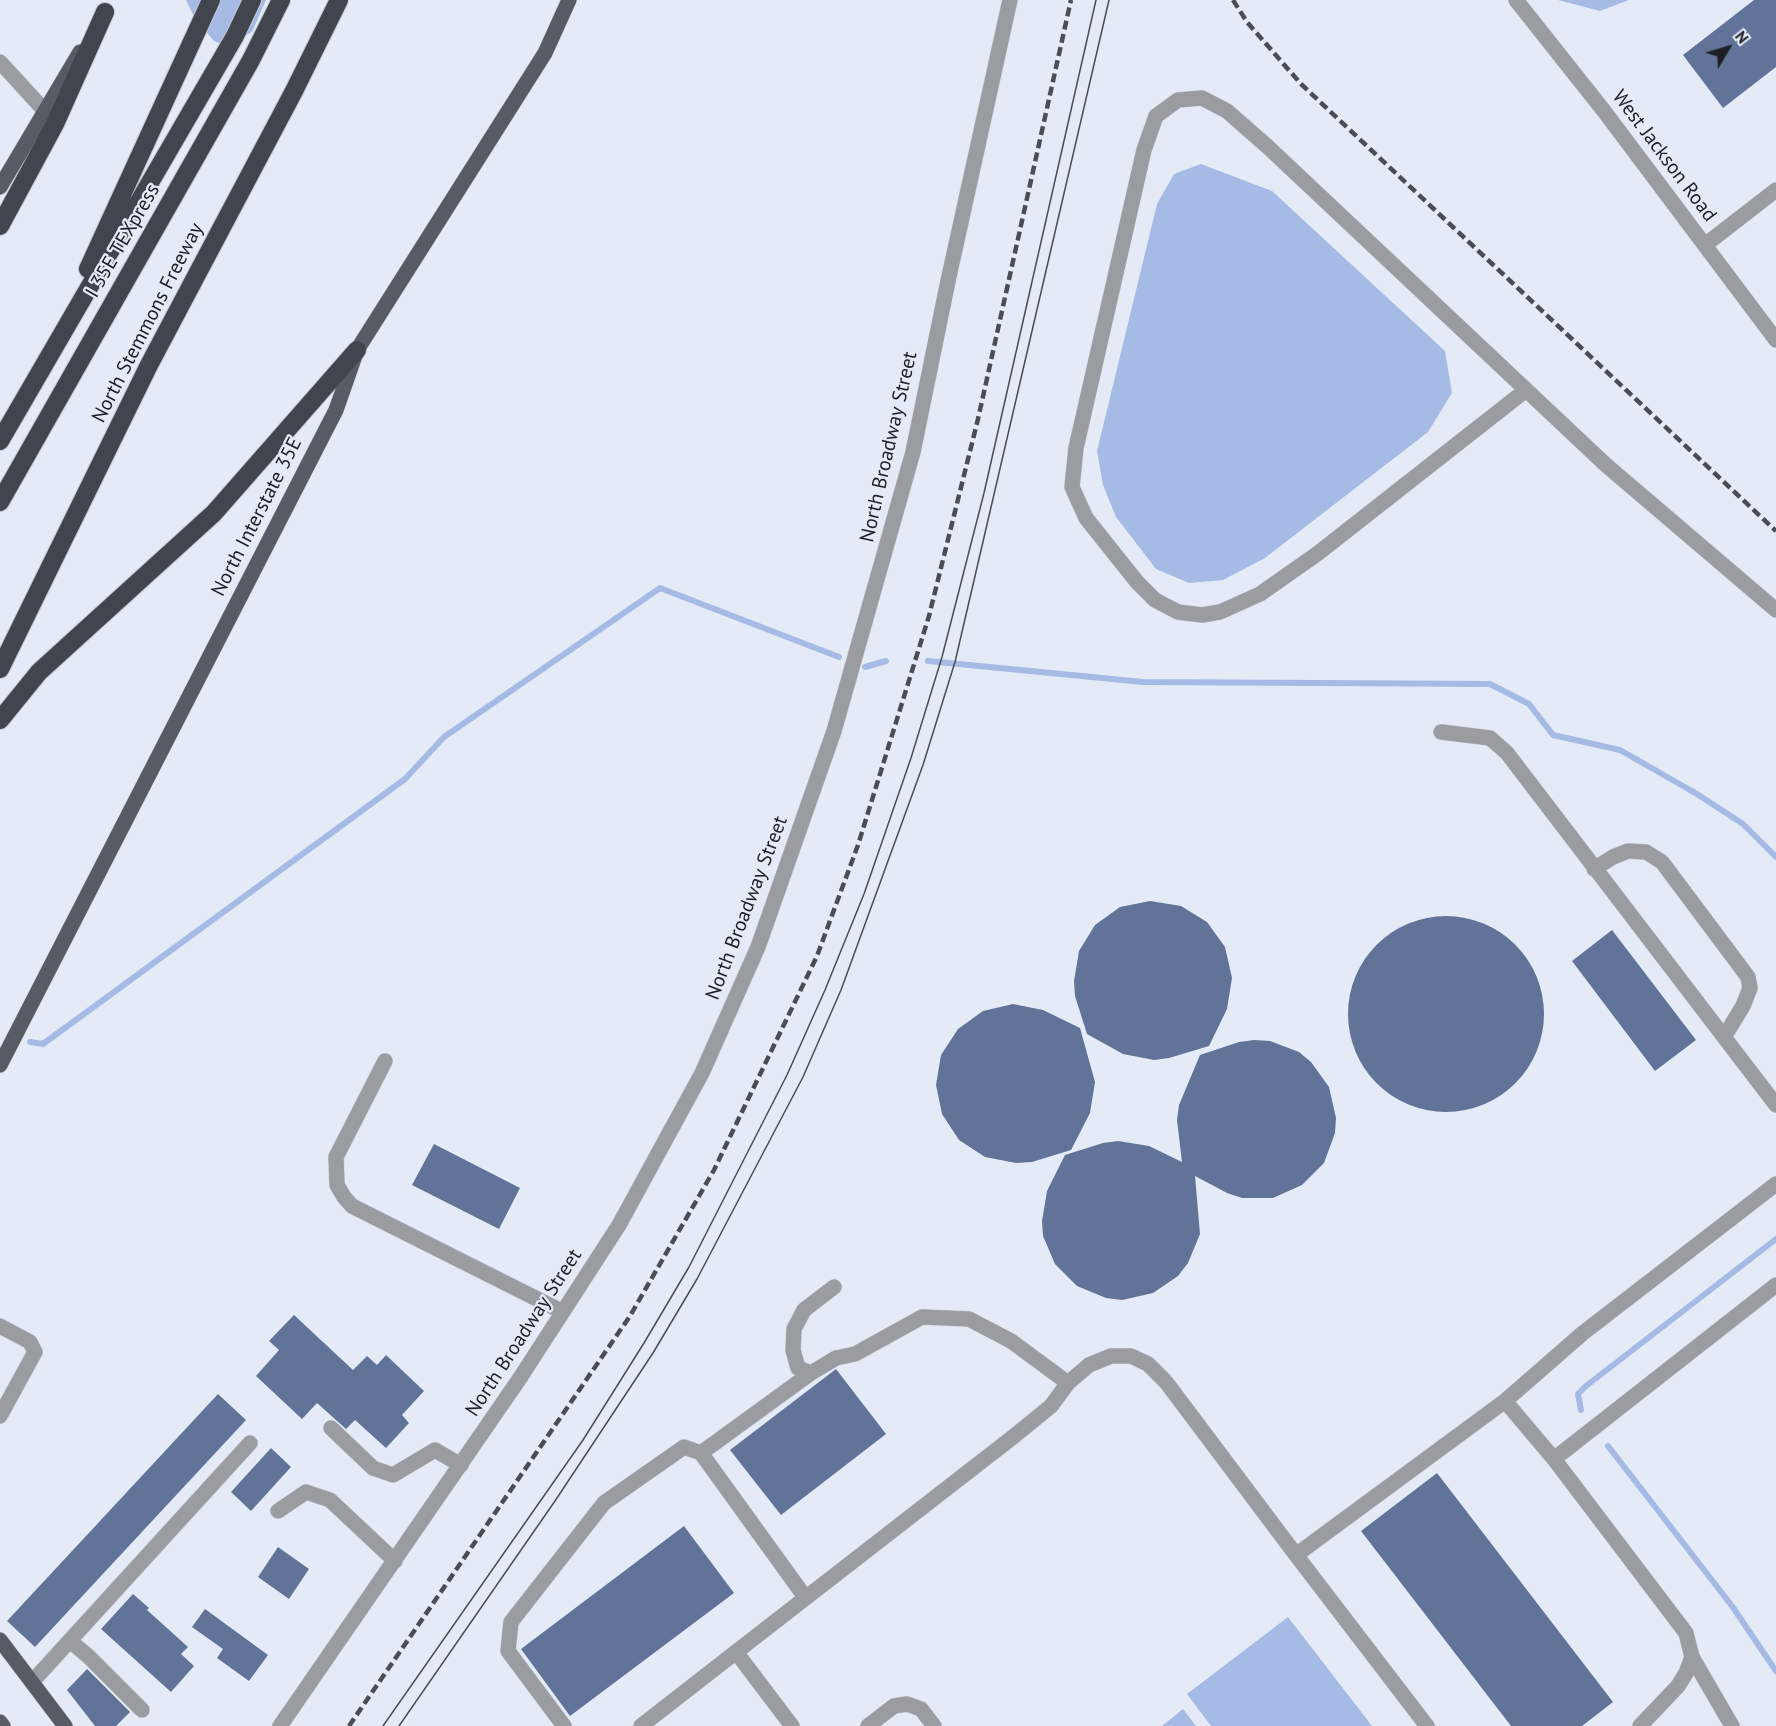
<!DOCTYPE html>
<style>
body{margin:0}
#map{position:relative;width:1776px;height:1726px;overflow:hidden;background:#e5ebf6;font-family:"PT Sans",sans-serif}
canvas{display:block}
.north{position:absolute;left:1698px;top:18px;width:60px;height:60px;-webkit-text-stroke:4px #e5ebf6;paint-order:stroke;rotate:52deg;font-size:16px;font-weight:700;line-height:24px;text-align:center;color:#1d1f23}
.north::after{content:'';display:block;margin:auto;width:21px;height:27px;background:#1d1f23;clip-path:polygon(50% 0,100% 100%,50% 72%,0 100%)}
</style>
<div id="map">
<canvas width="1776" height="1726"></canvas>
<div class="north">N</div>
</div>
<script>
const c = document.querySelector('canvas').getContext('2d');
c.lineJoin = 'round';
function fillPath(path, color) { c.fillStyle = color; c.fill(path, 'evenodd'); }
const shape = rows => new Path2D(rows.map(r => 'M' + r).join(''));
function trace(path, color, width, dash) { c.strokeStyle = color; c.lineWidth = width; c.lineCap = dash ? 'butt' : 'round'; c.setLineDash(dash || []); c.stroke(path); }
function write(font, color, halo, rows, align = 'center') {
  c.font = font + ' "PT Sans",sans-serif'; c.lineWidth = 4.5; c.setLineDash([]); c.textBaseline = 'middle'; c.strokeStyle = halo; c.fillStyle = color; for (const [text, x, y, turn = 0] of rows) {
    c.save(); c.translate(x, y); c.rotate((+turn || 0) * Math.PI / 180); c.textAlign = isNaN(turn) ? turn : align; if (halo) c.strokeText(text, 0, 0); c.fillText(text, 0, 0); c.restore();
  }
}
fillPath(shape([
 [186,0,266,0,252,32,227,46,214,41,194,17],
 [1558,0,1629,0,1600,11],
 [1201,164,1272,191,1445,351,1452,393,1428,432,1265,558,1223,580,1189,583,1156,569,1116,517,1103,485,1097,451,1157,204,1174,174],
 [1288,1617,1372,1726,1211,1726,1187,1694],
 [1183,1709,1196,1726,1162,1726]
]), '#a5bae4');
trace(shape([
 [928,661,1143,682,1490,684,1529,704,1553,735,1620,750,1697,794,1743,824,1776,857],
 [865,667,886,661],
 [30,1042,43,1044,405,779,444,737,660,588,839,657],
 [1581,1410,1578,1394,1586,1386,1776,1239],
 [1608,1446,1732,1606,1776,1671]
]), '#a5bae4', 6);
fillPath(shape([
 [1754,0,1776,0,1776,67,1723,108,1683,55],
 [1150,901,1181,906,1207,922,1225,947,1232,978,1227,1009,1209,1046,1169,1058,1154,1060,1123,1054,1087,1034,1075,996,1074,981,1079,951,1095,925,1120,907],
 '1348 1014a98 98 0 1 1 196 0a98 98 0 1 1-196 0Z',
 [1612,930,1696,1040,1655,1071,1572,961],
 [1013,1004,1043,1010,1080,1028,1095,1082,1090,1113,1071,1150,1032,1162,1016,1163,985,1157,959,1140,942,1114,936,1085,941,1055,958,1029,983,1011],
 [1254,1040,1270,1041,1299,1052,1311,1062,1329,1087,1336,1118,1335,1133,1324,1163,1302,1185,1273,1198,1242,1198,1227,1193,1195,1176,1200,1234,1188,1263,1178,1276,1153,1293,1122,1300,1106,1298,1077,1286,1055,1264,1043,1236,1042,1221,1047,1191,1065,1155,1103,1143,1118,1141,1149,1146,1182,1162,1177,1120,1179,1105,1200,1055,1239,1042],
 [434,1144,520,1188,499,1229,412,1185],
 [294,1315,353,1370,367,1356,377,1365,386,1355,424,1391,402,1415,409,1423,386,1448,355,1420,346,1429,317,1403,302,1419,256,1376,279,1350,269,1341],
 [836,1369,886,1434,781,1515,730,1450],
 [218,1394,246,1420,35,1647,7,1621],
 [271,1448,291,1467,251,1511,231,1492],
 [1437,1473,1613,1702,1582,1726,1511,1726,1361,1531],
 [684,1526,734,1593,570,1716,521,1649],
 [278,1547,309,1569,289,1599,258,1577],
 [133,1594,149,1608,147,1610,188,1647,181,1654,194,1666,171,1692,101,1629],
 [205,1609,268,1655,249,1681,217,1658,223,1649,192,1627],
 [87,1669,130,1712,116,1726,95,1726,67,1690]
]), '#617399');
const minor = shape([
 [1516,0,1604,111,1776,340],
 [0,62,44,110],
 [1705,245,1776,190],
 [1526,390,1317,554,1260,594,1220,612,1202,615,1178,612,1155,600,1137,582,1086,518,1072,487,1076,448,1144,150,1156,116,1178,100,1202,98,1227,111,1268,147,1606,465,1776,610],
 [1441,732,1490,738,1507,753,1724,1037],
 [1594,869,1613,857,1628,851,1646,852,1662,862,1748,977,1750,988,1743,1006,1724,1037,1776,1105],
 [385,1061,336,1157,337,1185,344,1197,352,1206,563,1312],
 [834,1287,804,1310,794,1329,793,1350,798,1368,811,1373,836,1358,855,1354,922,1317,969,1319,1011,1341,1068,1383],
 [0,1326,30,1342,35,1352,0,1416],
 [1505,1401,1583,1333,1776,1184],
 [331,1428,373,1468,393,1475,435,1450,461,1465],
 [701,1453,811,1373],
 [1554,1459,1776,1285],
 [278,1511,306,1492,330,1500,395,1561],
 [70,1641,88,1656,142,1710],
 [736,1652,1013,1437,1051,1406,1068,1383,1089,1365,1111,1356,1131,1356,1148,1364,1166,1382,1296,1555],
 [1692,1657,1732,1726],
 [32,1682,250,1443],
 [280,1726,520,1378,619,1225,702,1073,758,947,834,731,913,452,948,281,1010,0],
 [564,1726,508,1651,511,1622,604,1503,684,1447,701,1453,805,1597],
 [641,1726,736,1652,792,1726],
 [868,1726,894,1706,907,1704,921,1709,934,1726],
 [1427,1726,1296,1555,1505,1401,1554,1459,1686,1633,1692,1657,1686,1673,1678,1686,1640,1726]
]);
const major = shape([
 [0,187,80,52],
 [0,1065,336,410,357,350,545,53,569,0],
 [0,1640,65,1726],
 [0,1722,3,1726]
]);
const highway = shape([
 [0,226,55,124,105,12],
 [88,269,211,0],
 [0,441,235,36,252,0],
 [0,502,251,60,281,0],
 [0,669,149,365,294,91,339,0],
 [0,720,39,672,214,513,357,350]
]);
trace(minor, '#c1c6d0', 16);
trace(major, '#c1c6d0', 16);
trace(highway, '#c1c6d0', 20);
trace(minor, '#999ca0', 15);
trace(major, '#575b64', 15);
trace(highway, '#40454e', 18);
trace(shape([
 [383,1726,583,1440,644,1343,689,1267,787,1075,825,990,864,894,911,758,942,657,984,493,1096,0],
 [399,1726,555,1501,653,1353,697,1279,803,1077,841,990,923,765,955,662,1109,0]
]), '#4a4d53', 1.5);
trace(shape([
 [1233,0,1247,22,1301,84,1776,531],
 [349,1726,630,1316,714,1170,817,956,858,845,929,616,978,419,1071,0]
]), '#4a4d53', 4.5, [9, 4.5]);
write('20px', '#1d1f23', '#e5ebf6', [
 ["West Jackson Road",1664,156,53],
 ["I 35E TEXpress",123,241,-60],
 ["North Stemmons Freeway",148,323,-63],
 ["North Broadway Street",889,447,-77],
 ["North Interstate 35E",257,517,-63],
 ["North Broadway Street",747,908,-69],
 ["North Broadway Street",524,1333,-57]
]);
</script>
